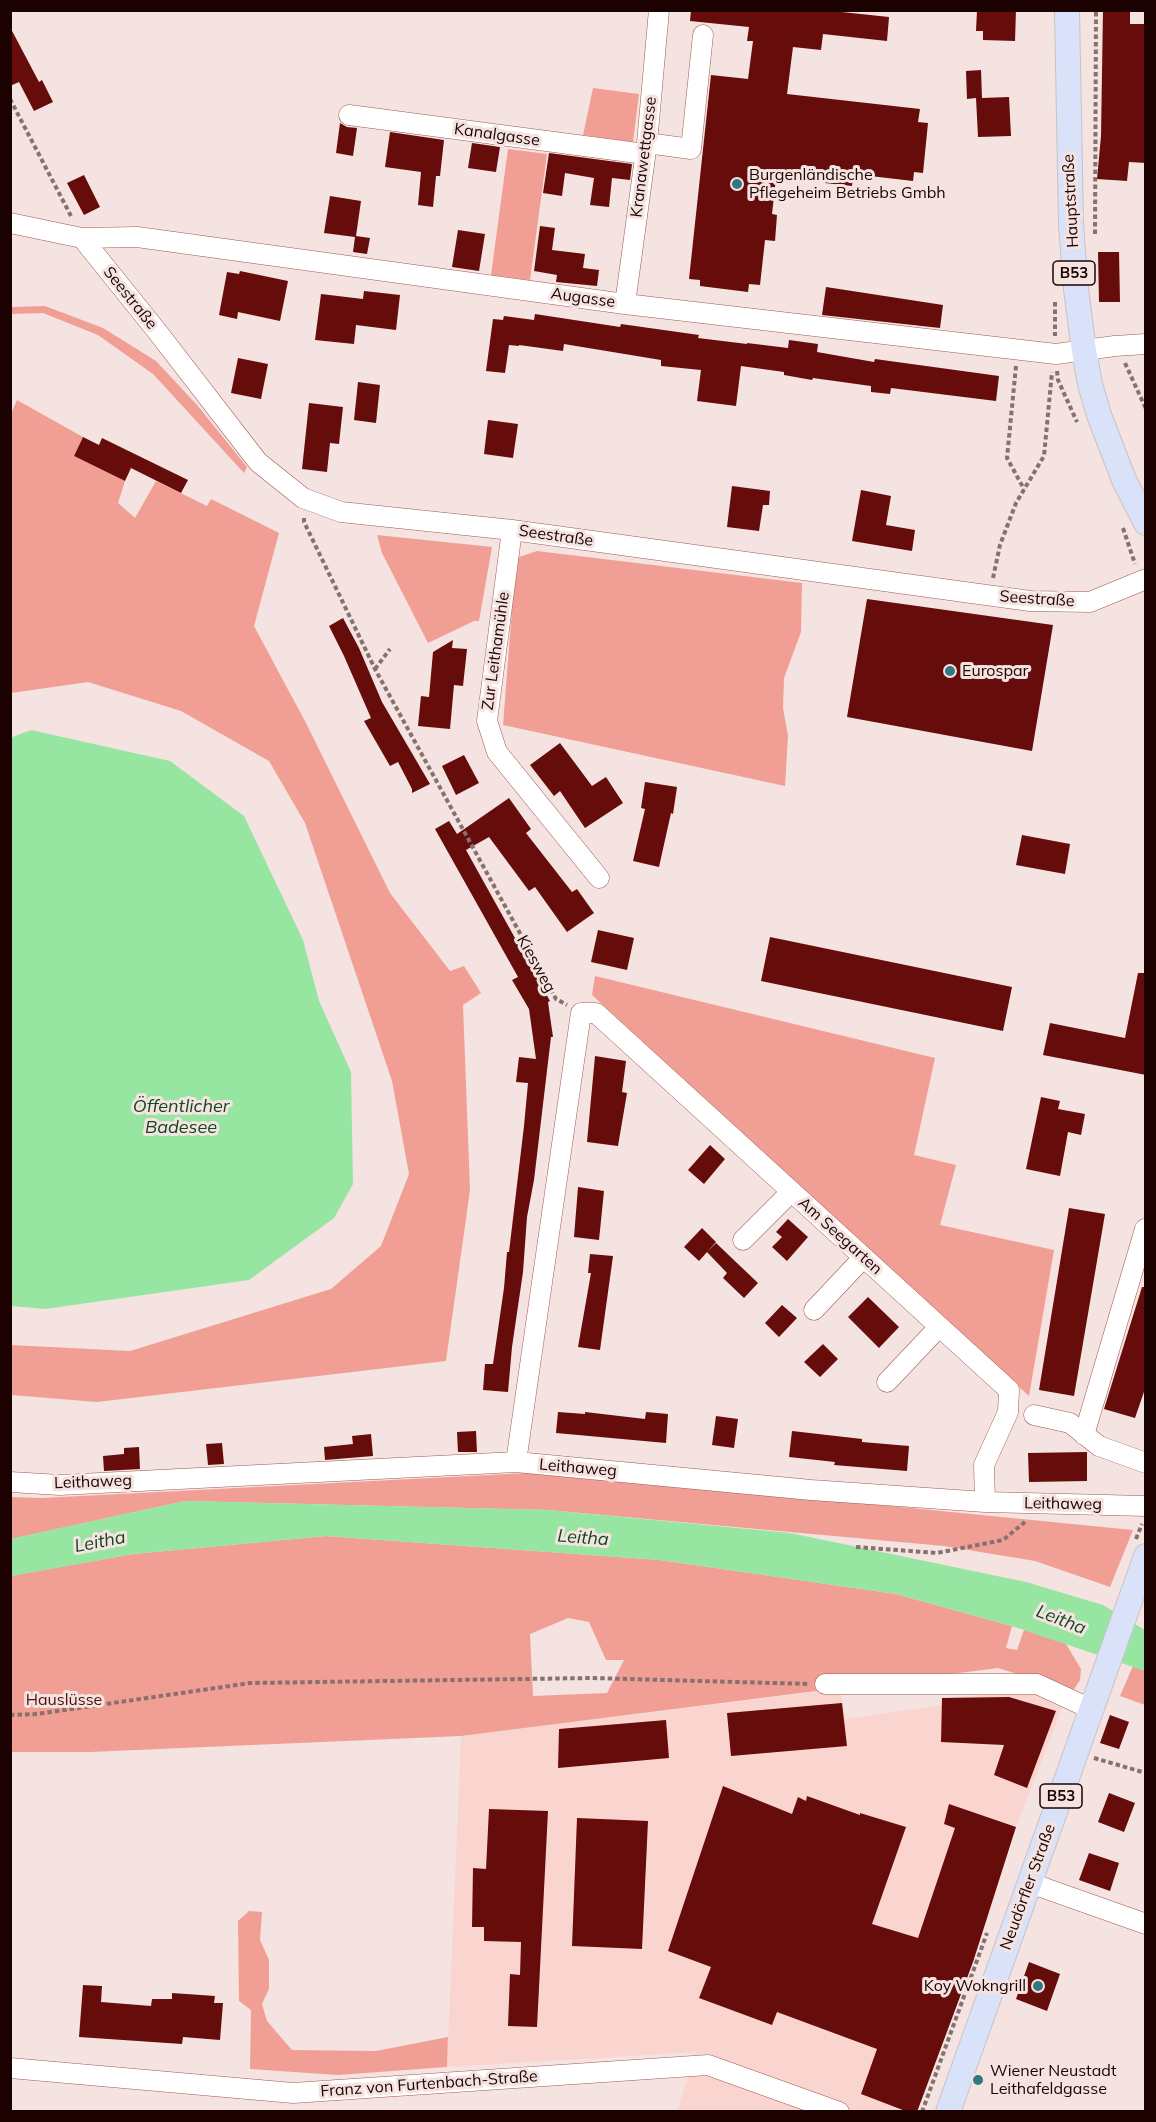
<!DOCTYPE html>
<meta charset="utf-8">
<style>
body{margin:0}
#map{position:relative;width:1156px;height:2122px;overflow:hidden;background:#f4e3e0;font-family:Mulish,sans-serif}
canvas{display:block}
.frame{position:absolute;inset:0;border:12px solid #1c0302;pointer-events:none}
</style>
<div id="map">
<canvas width="1156" height="2122"></canvas>
<div class="frame"></div>
</div>
<script>
const c = document.querySelector('canvas').getContext('2d');
c.lineJoin = 'round';
function fillPath(path, color) { c.fillStyle = color; c.fill(path, 'evenodd'); }
const shape = rows => new Path2D(rows.map(r => 'M' + r).join(''));
function trace(path, color, width, dash) { c.strokeStyle = color; c.lineWidth = width; c.lineCap = dash ? 'butt' : 'round'; c.setLineDash(dash || []); c.stroke(path); }
function write(font, color, halo, rows, align = 'center') {
  c.font = font + ' Mulish,sans-serif'; c.lineWidth = 6; c.setLineDash([]); c.textBaseline = 'middle'; c.strokeStyle = halo; c.fillStyle = color; for (const [text, x, y, turn = 0] of rows) {
    c.save(); c.translate(x, y); c.rotate((+turn || 0) * Math.PI / 180); c.textAlign = isNaN(turn) ? turn : align; if (halo) c.strokeText(text, 0, 0); c.fillText(text, 0, 0); c.restore();
  }
}
fillPath(shape([
 [840,1689,845,1719,942,1705,942,1698,1035,1692,1062,1708,1016,1827,973,1962,917,2111,677,2111,696,2052,447,2067,461,1736]
]), '#fad5cf');
fillPath(shape([
 [593,88,639,94,633,142,583,135],
 [508,149,547,154,530,280,491,275],
 [45,306,103,328,156,361,197,405,247,467,244,473,153,374,98,335,43,313,11,314,12,307],
 [17,400,83,437,74,456,125,481,118,503,135,518,156,481,207,506,211,499,279,533,254,626,307,725,390,893,450,971,464,966,481,993,463,1005,470,1190,446,1361,97,1402,11,1395,11,1345,130,1351,331,1289,381,1246,409,1174,392,1081,305,823,269,761,181,711,88,682,11,693,10,416],
 [377,535,492,547,479,621,474,621,428,643,382,553],
 [537,551,802,583,801,632,784,678,783,708,788,736,785,786,503,725,516,558],
 [595,976,935,1058,914,1155,956,1165,940,1225,1054,1250,1029,1396,592,995],
 [547,1472,1133,1530,1110,1587,1035,1561,944,1546,548,1510,185,1501,11,1539,11,1497,42,1498],
 [326,1536,660,1560,896,1594,1012,1626,1006,1648,1017,1650,1024,1630,1066,1644,1081,1669,1080,1680,1073,1691,998,1668,461,1736,90,1752,11,1752,10,1576,133,1554],
 [568,1618,589,1622,606,1660,624,1660,607,1693,533,1696,530,1634],
 [1145,1638,1145,1705,1120,1696],
 [249,1911,262,1912,260,1940,269,1960,269,1989,262,2004,267,2021,292,2050,376,2051,448,2037,447,2067,338,2075,250,2069,251,2010,239,2001,238,1921]
]), '#f19f94');
fillPath(shape([
 [31,730,170,761,244,816,303,940,319,1001,351,1072,353,1184,334,1218,249,1280,45,1309,11,1306,10,738],
 [185,1501,548,1510,790,1533,1026,1582,1103,1605,1145,1630,1145,1671,1012,1626,896,1594,660,1560,326,1536,133,1554,11,1576,10,1539]
]), '#96e6a1');
fillPath(shape([
 [691,10,823,10,889,17,887,41,823,34,821,50,793,47,787,94,920,109,918,122,928,123,923,173,914,172,913,181,853,174,852,186,825,183,826,175,777,170,772,214,777,215,775,241,765,240,760,285,749,284,748,292,700,286,700,280,689,279,711,75,748,79,753,41,747,41,749,27,690,21],
 [977,10,1016,10,1015,41,983,40,983,31,976,31],
 [1103,10,1130,10,1130,24,1146,24,1146,163,1129,162,1127,181,1097,179,1101,136],
 [10,27,39,82,42,80,53,102,34,111,19,82,10,86],
 [981,70,982,98,1009,97,1011,136,978,137,976,98,967,99,966,71],
 [340,123,347,127,357,128,353,156,336,153],
 [390,132,444,140,440,176,436,176,433,207,418,205,421,172,385,167],
 [472,143,500,147,496,172,468,168],
 [549,153,632,164,630,180,612,178,609,207,590,205,594,178,565,173,562,196,543,193],
 [84,175,100,207,84,215,67,183],
 [330,196,361,201,356,236,370,238,367,254,353,252,355,237,324,233],
 [540,226,555,228,552,250,585,254,583,268,599,270,597,286,556,282,557,275,534,271],
 [458,230,485,234,479,271,452,267],
 [1098,252,1119,252,1120,302,1099,302],
 [240,271,288,281,280,321,238,312,237,319,219,315,227,272,239,274],
 [826,287,943,305,940,328,822,315],
 [364,291,400,295,396,330,356,325,354,344,315,340,321,294,363,299],
 [535,314,620,327,621,324,699,335,698,338,747,344,747,343,788,348,789,340,818,344,817,352,874,362,875,359,999,376,996,401,891,388,890,394,871,392,871,386,813,378,812,380,784,375,784,372,741,366,736,406,697,401,701,370,661,366,661,360,564,344,563,351,519,345,519,346,509,345,505,373,486,371,493,319,503,320,504,316,534,320],
 [238,358,268,364,261,399,231,393],
 [358,382,380,385,376,423,354,420],
 [309,403,343,407,339,444,330,443,327,472,302,469],
 [488,420,518,424,513,458,484,454],
 [83,437,99,445,102,438,188,480,181,493,131,468,125,481,74,456],
 [732,486,770,491,769,505,763,505,759,531,727,527],
 [861,490,891,496,886,525,915,530,912,551,852,541],
 [867,599,1053,625,1032,751,847,717],
 [343,618,359,648,382,702,430,784,412,793,412,789,398,762,390,766,364,721,371,718,344,656,329,626],
 [453,640,452,648,467,649,463,686,454,685,450,729,418,726,421,696,429,697,433,652],
 [560,743,592,786,606,777,623,803,585,828,560,791,554,796,530,765],
 [464,755,479,783,456,795,442,766],
 [645,782,677,787,673,814,671,813,659,867,633,861,645,809,641,808],
 [509,798,531,829,526,833,572,892,577,889,594,913,567,932,535,887,529,891,489,837,466,850,550,1001,548,1002,553,1037,551,1037,534,1180,527,1217,523,1272,512,1347,508,1392,483,1390,485,1364,493,1364,504,1288,507,1252,509,1252,524,1126,528,1083,516,1082,519,1057,536,1059,529,1009,512,980,518,977,435,829,449,821,457,834],
 [1022,835,1070,844,1065,874,1016,865],
 [598,930,634,938,627,970,591,962],
 [770,937,1012,987,1003,1031,761,981],
 [1138,973,1146,973,1146,1075,1043,1055,1050,1023,1125,1038],
 [595,1056,626,1061,622,1092,627,1093,618,1146,587,1142],
 [1041,1097,1060,1101,1058,1109,1085,1114,1081,1135,1068,1132,1060,1176,1026,1169],
 [710,1145,725,1159,704,1184,688,1170],
 [578,1187,604,1191,599,1240,574,1237],
 [1069,1208,1105,1214,1074,1396,1039,1390],
 [788,1219,808,1237,787,1261,772,1247,782,1237,776,1232],
 [702,1228,716,1242,699,1261,684,1247],
 [716,1243,758,1283,744,1298,723,1278,727,1273,707,1252],
 [590,1254,613,1256,600,1350,578,1347,591,1273,588,1273],
 [1142,1287,1146,1287,1146,1386,1135,1418,1104,1409],
 [868,1297,899,1327,879,1348,848,1317],
 [782,1305,797,1318,779,1337,765,1323],
 [823,1344,838,1359,820,1377,804,1362],
 [558,1412,585,1414,585,1412,645,1419,646,1412,668,1414,666,1443,556,1433],
 [716,1416,738,1419,734,1448,712,1445],
 [476,1431,477,1452,458,1452,457,1432],
 [792,1431,862,1439,862,1442,909,1446,907,1471,834,1465,835,1462,789,1457],
 [371,1434,373,1456,325,1460,324,1447,353,1444,352,1436],
 [222,1443,224,1464,208,1465,206,1444],
 [139,1447,140,1469,104,1471,103,1456,124,1454,124,1448],
 [1087,1452,1087,1481,1029,1482,1028,1453],
 [1009,1697,1056,1711,1027,1788,994,1775,1004,1745,941,1742,942,1698],
 [842,1703,847,1746,731,1756,727,1713],
 [1110,1715,1129,1722,1119,1749,1100,1743],
 [666,1720,669,1758,558,1768,559,1729],
 [723,1786,792,1814,798,1797,806,1801,807,1796,860,1815,860,1813,906,1827,872,1924,918,1938,955,1828,944,1824,949,1804,1016,1827,973,1962,917,2112,908,2112,861,2094,877,2049,777,2012,772,2025,699,1998,711,1967,668,1951],
 [1109,1793,1135,1803,1124,1832,1098,1822],
 [489,1809,548,1811,537,2027,508,2026,510,1974,520,1975,521,1942,484,1941,484,1927,472,1927,473,1868,486,1869],
 [577,1818,648,1821,642,1949,572,1946],
 [1089,1853,1119,1863,1110,1891,1079,1880],
 [1029,1962,1060,1974,1047,2011,1016,1999],
 [83,1985,102,1986,101,2002,151,2006,152,1999,172,1999,172,1993,215,1996,214,2003,223,2003,220,2040,183,2037,182,2044,79,2037]
]), '#660c0b');
const minor = shape([
 [349,115,645,154],
 [647,143,691,149,703,35],
 [10,223,82,238,137,237,625,304,1056,354,1115,346,1146,344],
 [82,238,156,330,258,462,303,498,341,512,512,530,1030,601,1090,602,1146,579],
 [625,304,647,143,659,10],
 [512,530,487,721,497,752,599,878],
 [743,1240,791,1192],
 [814,1310,863,1258],
 [887,1382,939,1327],
 [1034,1415,1070,1423,1099,1446,1146,1463],
 [1084,1435,1145,1229],
 [516,1462,581,1013,596,1013,1009,1390,1008,1412,984,1465,985,1502],
 [10,1482,60,1485,516,1462,811,1490,985,1502,1146,1506],
 [825,1684,1037,1684,1091,1709],
 [1030,1883,1146,1924],
 [10,2068,293,2093,708,2065,839,2112]
]);
const major = shape([
 [1067,10,1071,225,1076,289,1084,351,1090,384,1099,415,1124,480,1146,523],
 [948,2112,1146,1556]
]);
trace(minor, '#a15950', 21);
trace(major, '#c9c3c2', 26);
trace(shape([
 [10,99,71,216],
 [1095,234,1096,10],
 [1055,302,1055,336],
 [1125,363,1146,409],
 [1016,366,1007,458,1024,489],
 [1057,371,1058,380,1077,422],
 [304,518,304,522,375,669,556,999,567,1005],
 [1123,528,1135,564],
 [993,578,1000,545,1016,503,1044,456,1052,372],
 [375,669,390,649],
 [1136,1539,1142,1524],
 [856,1547,937,1553,1003,1540,1025,1522],
 [10,1715,37,1714,250,1683,592,1678,809,1684],
 [1094,1758,1146,1773],
 [922,2112,987,1933]
]), '#86716f', 4, [4.5, 3]);
trace(minor, '#fff', 20);
trace(major, '#d9e2f8', 24);
for (const [x, y, r, color] of [
 [737,184,6,"#317882"],
 [950,671,6,"#317882"],
 [1038,1986,6,"#317882"],
 [978,2080,6,"#317882"]
]) { const dot = new Path2D(); dot.arc(x, y, r, 0, 2 * Math.PI); c.fillStyle = color; c.fill(dot); trace(dot, '#f4e3e0', 2); }
for (const [x, y, w] of [
 [1074,273,42],
 [1061,1796,42]
]) { const box = new Path2D(); box.roundRect(x - w / 2, y - 12, w, 24, 4.5); c.fillStyle = '#f4e3e0'; c.fill(box); trace(box, '#1c0302', 1.5); }
write('bold 15px', '#1c0302', null, [
 ["B53",1074,273],
 ["B53",1061,1796]
]);
write('16px', '#1c0302', '#f4e3e0', [
 ["Kanalgasse",497,135,8],
 ["Kranawettgasse",644,157,-83],
 ["Hauptstraße",1071,201,-93],
 ["Seestraße",130,298,51],
 ["Augasse",583,298,8],
 ["Seestraße",556,536,8],
 ["Seestraße",1037,599,4],
 ["Zur Leithamühle",496,651,-82],
 ["Kiesweg",536,964,61],
 ["Am Seegarten",840,1236,42],
 ["Leithaweg",578,1468,5],
 ["Leithaweg",93,1482,-2],
 ["Leithaweg",1063,1504,1],
 ["Neudörfler Straße",1028,1887,-70],
 ["Franz von Furtenbach-Straße",429,2084,-4]
]);
write('16px', '#1c0302', '#f4e3e0', [
 ["Burgenländische",749,175],
 ["Pflegeheim Betriebs Gmbh",749,193],
 ["Eurospar",962,671],
 ["Koy Wokngrill",1026,1986,"right"],
 ["Wiener Neustadt",990,2071],
 ["Leithafeldgasse",990,2089]
], 'left');
write('16px', '#4d100c', '#f4e3e0', [
 ["Hauslüsse",64,1700]
]);
write('italic 18px', '#0e481d', '#f4e3e0', [
 ["Öffentlicher",181,1107],
 ["Badesee",181,1128],
 ["Leitha",583,1538,4],
 ["Leitha",100,1542,-11],
 ["Leitha",1061,1620,21]
]);
</script>
